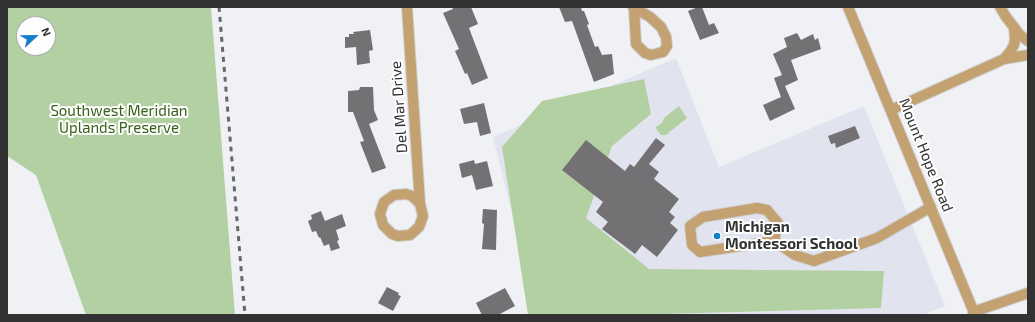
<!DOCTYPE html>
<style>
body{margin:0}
#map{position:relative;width:1035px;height:322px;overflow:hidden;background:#f0f1f4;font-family:"Exo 2",sans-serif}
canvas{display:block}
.frame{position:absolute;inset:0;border:8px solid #323233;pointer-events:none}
.north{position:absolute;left:16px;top:16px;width:40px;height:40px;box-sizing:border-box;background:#fefeff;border:1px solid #acacad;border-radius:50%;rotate:68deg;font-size:11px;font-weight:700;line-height:16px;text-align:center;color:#323233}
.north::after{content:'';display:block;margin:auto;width:14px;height:18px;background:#147fca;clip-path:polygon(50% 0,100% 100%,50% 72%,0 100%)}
</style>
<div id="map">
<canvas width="1035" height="322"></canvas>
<div class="frame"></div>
<div class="north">N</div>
</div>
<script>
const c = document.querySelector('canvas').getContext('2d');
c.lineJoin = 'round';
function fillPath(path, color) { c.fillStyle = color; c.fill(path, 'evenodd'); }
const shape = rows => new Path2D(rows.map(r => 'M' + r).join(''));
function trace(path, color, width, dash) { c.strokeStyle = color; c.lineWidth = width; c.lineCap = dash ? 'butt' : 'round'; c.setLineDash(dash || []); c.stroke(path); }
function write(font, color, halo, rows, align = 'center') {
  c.font = font + ' "Exo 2",sans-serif'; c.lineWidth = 4; c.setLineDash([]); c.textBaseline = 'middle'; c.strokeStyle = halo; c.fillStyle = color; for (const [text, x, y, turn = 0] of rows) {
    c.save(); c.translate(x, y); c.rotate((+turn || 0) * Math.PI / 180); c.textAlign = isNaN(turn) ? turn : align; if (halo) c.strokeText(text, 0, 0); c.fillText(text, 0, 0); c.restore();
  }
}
fillPath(shape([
 [676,58,719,167,864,106,945,306,923,315,537,315,493,137]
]), '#e1e4ef');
fillPath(shape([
 [7,7,211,7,235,315,86,315,36,175,7,156],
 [24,24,48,24,48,48,24,48],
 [644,79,651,114,612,146,586,218,649,269,884,271,881,308,626,315,528,315,502,147,542,101],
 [679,106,687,118,666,135,661,135,657,130,656,127,662,123,664,118]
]), '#b3d0a2');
fillPath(shape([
 [452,7,471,7,478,24,469,28,488,78,472,85,467,73,465,74,455,51,459,49,443,13,453,9],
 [559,7,581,7,582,11,584,11,589,24,587,25,595,47,598,46,602,55,612,54,614,74,594,82,572,21,565,22],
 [698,7,702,7,709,25,714,23,719,33,700,40,688,11],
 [370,30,373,50,369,51,370,63,357,65,356,47,345,48,345,37,349,37,349,34,354,34,353,32],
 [797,33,801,40,813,34,815,40,818,38,821,49,791,60,798,80,785,86,795,109,770,121,763,105,781,97,774,78,782,75,773,54,787,47,784,38],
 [360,87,373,87,374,110,378,120,369,124,386,168,372,173,360,142,364,141,353,112,348,112,348,91,359,90],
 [484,103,491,133,480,136,477,122,464,124,460,109],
 [855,126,860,138,836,148,835,143,831,144,828,136],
 [656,138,665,145,649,164,659,172,654,179,679,199,669,212,675,217,670,223,678,230,657,257,642,245,635,254,602,229,608,222,596,212,603,202,562,170,586,140,625,171,630,164,634,167],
 [474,160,475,164,487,161,493,186,476,190,472,175,462,178,459,164],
 [483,209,497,210,496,250,482,249,484,224,482,223],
 [321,211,325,221,342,214,346,226,336,230,339,240,337,241,340,248,331,251,329,244,324,246,320,237,319,238,316,231,312,232,308,221,312,219,311,215],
 [387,287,399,293,398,295,401,296,393,311,378,303],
 [505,288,515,306,498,315,482,315,476,303]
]), '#737173');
const minor = shape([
 [407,7,420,204,423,216,419,227,410,235,398,236,392,234,383,225,380,214,384,202,394,195,406,194,412,196,420,204],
 [633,7,650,17,661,27,666,37,667,46,663,52,651,55,645,53,636,44,634,8],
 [848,7,975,315],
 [1000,7,1006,17,1020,35,1028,41],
 [1004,59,1010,52,1014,45,1015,39,1014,27],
 [891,110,1004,59,1028,55],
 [774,241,778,223,767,210,757,208,703,217,690,226,692,245,700,252,774,241,795,255,814,261,877,238,931,207],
 [973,312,1028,293]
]);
trace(minor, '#cecfd1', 12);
trace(shape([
 [7,196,7,209]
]), '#949496', 2, [2, 2]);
trace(minor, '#c3a170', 10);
trace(shape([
 [219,7,245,315]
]), '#68686a', 3, [5, 5]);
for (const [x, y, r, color] of [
 [717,236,4,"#147fca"]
]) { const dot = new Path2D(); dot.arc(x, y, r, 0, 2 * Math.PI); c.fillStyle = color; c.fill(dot); trace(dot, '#fefeff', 1.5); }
write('15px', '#323233', '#fefeff', [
 ["Del Mar Drive",399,107,-94],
 ["Mount Hope Road",926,155,68]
]);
write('15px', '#386017', '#fefeff', [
 ["Southwest Meridian",119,111],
 ["Uplands Preserve",119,128]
]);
write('bold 15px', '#323233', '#fefeff', [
 ["Michigan",725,227],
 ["Montessori School",725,244]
], 'left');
</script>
